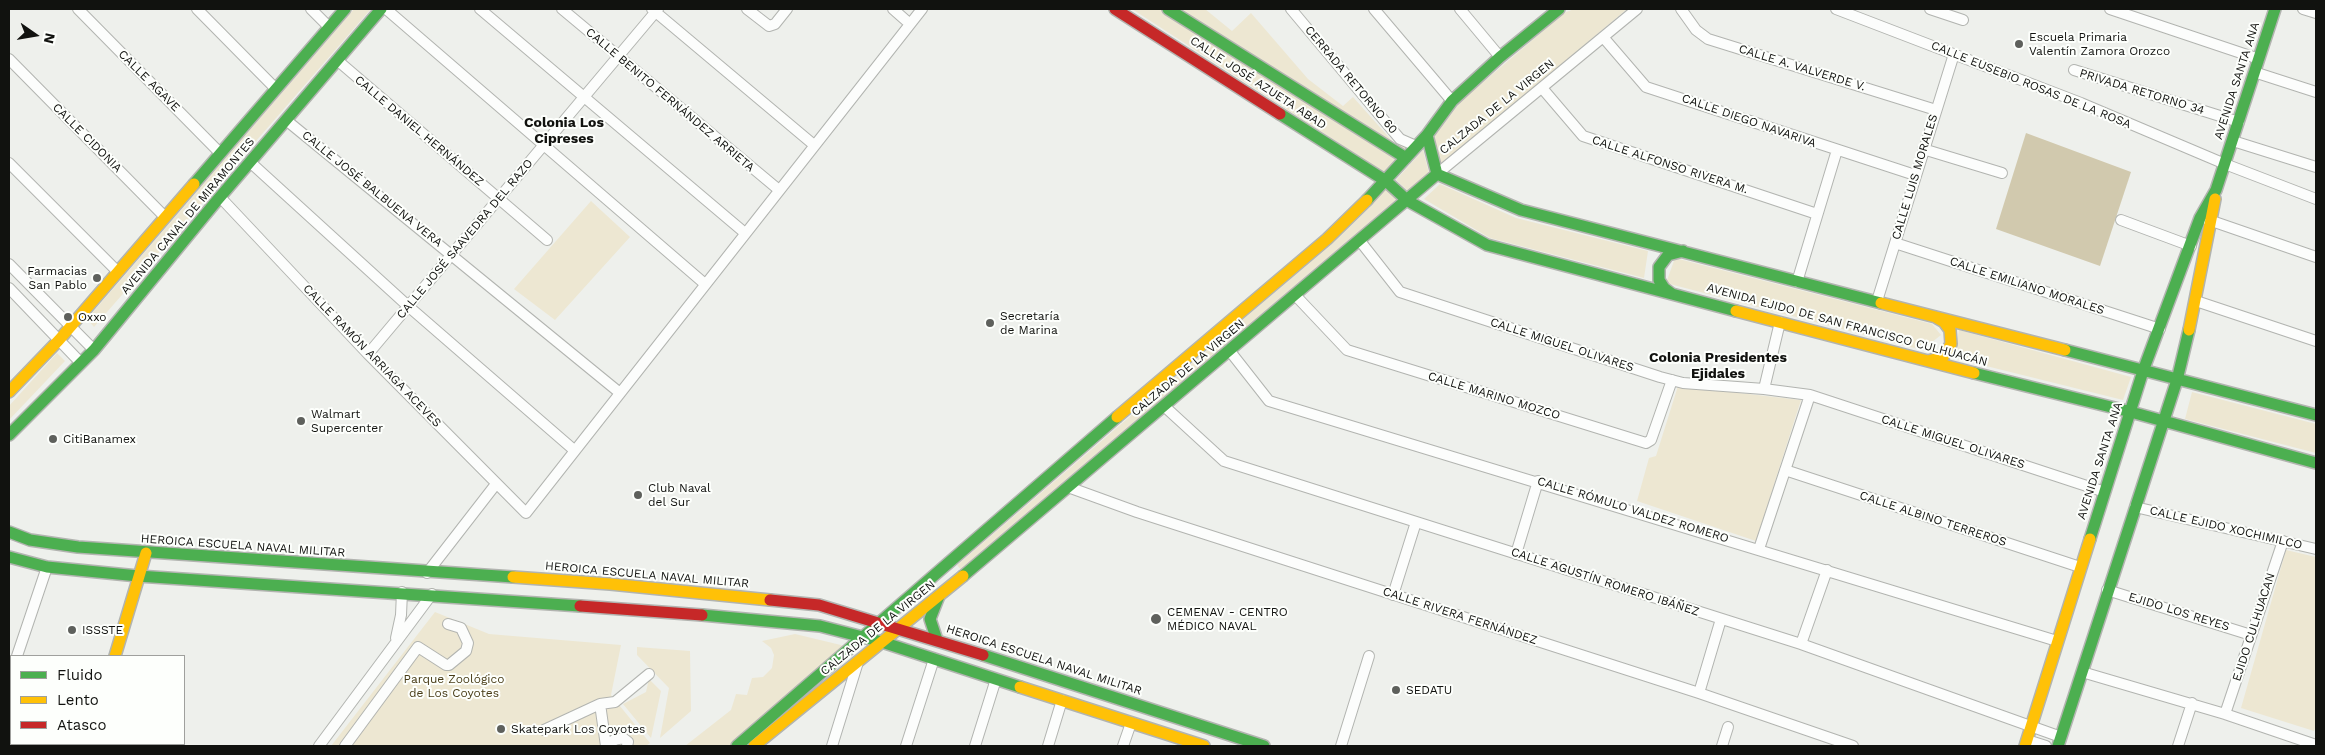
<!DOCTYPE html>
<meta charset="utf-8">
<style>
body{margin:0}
#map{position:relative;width:2325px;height:755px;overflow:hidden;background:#eef0ec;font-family:"Work Sans",sans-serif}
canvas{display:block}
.frame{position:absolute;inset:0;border:10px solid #11120f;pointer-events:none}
.legend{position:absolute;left:10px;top:655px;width:175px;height:90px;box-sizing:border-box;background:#fdfffc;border:1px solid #9fa09d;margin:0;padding:6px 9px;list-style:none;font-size:15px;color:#11120f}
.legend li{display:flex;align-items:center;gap:10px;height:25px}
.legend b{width:25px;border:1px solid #9fa09d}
.north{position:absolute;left:10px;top:10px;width:50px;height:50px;-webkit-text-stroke:4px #fdfffc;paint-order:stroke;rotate:103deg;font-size:14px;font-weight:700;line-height:20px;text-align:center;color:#11120f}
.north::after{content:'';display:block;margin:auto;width:18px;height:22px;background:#11120f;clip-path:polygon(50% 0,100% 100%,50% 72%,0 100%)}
</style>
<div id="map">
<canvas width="2325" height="755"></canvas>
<div class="frame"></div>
<ul class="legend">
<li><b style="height:6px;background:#4caf50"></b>Fluido</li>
<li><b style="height:6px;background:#ffc107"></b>Lento</li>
<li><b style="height:6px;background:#c62828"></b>Atasco</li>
</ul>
<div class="north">N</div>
</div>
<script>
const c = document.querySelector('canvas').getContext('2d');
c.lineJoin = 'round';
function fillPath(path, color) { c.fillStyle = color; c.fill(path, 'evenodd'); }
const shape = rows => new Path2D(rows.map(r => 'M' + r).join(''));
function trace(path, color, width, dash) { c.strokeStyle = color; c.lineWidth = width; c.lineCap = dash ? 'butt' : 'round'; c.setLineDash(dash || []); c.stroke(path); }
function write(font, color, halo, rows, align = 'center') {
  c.font = font + ' "Work Sans",sans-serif'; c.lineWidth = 4; c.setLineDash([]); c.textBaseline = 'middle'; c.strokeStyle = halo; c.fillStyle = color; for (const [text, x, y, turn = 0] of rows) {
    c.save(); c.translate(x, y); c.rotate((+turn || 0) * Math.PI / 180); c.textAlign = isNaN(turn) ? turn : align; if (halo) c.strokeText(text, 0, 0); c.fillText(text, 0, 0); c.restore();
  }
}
fillPath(shape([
 [354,9,371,9,94,327,87,319],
 [1132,9,1205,9,1232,31,1251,13,1308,79,1343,106,1353,97,1394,143,1406,147,1385,173],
 [1574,9,1627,9,1442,165,1434,137,1461,101,1564,13],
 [1423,150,1429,173,1409,192,1396,180],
 [1440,184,1516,218,1648,251,1644,278,1490,238,1424,199],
 [1386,189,1400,200,962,571,957,565,1333,242],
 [591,201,630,237,555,320,514,289],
 [1675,258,1932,324,1941,335,1922,350,1666,283],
 [1959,330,2131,377,2123,400,1954,358],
 [57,353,65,361,9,420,9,406],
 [1678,386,1801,400,1756,541,1637,501,1649,458,1656,456],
 [2192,392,2316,424,2316,453,2185,419],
 [2286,550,2316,557,2316,726,2314,731,2241,708],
 [435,612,489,634,621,645,611,695,650,743,646,746,331,746],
 [795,634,845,646,730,746,685,746,731,710,736,694,747,695,752,678,763,677,772,668,774,655,771,648,762,641],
 [637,647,690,651,691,711,660,738,669,688,637,655],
 [649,679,661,691,651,738,623,704,646,692]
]), '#ede7d2');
fillPath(shape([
 [2026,133,2131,172,2100,266,1996,229]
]), '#d1c9ae');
const street = shape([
 [78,9,220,153],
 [197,9,276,89],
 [311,9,329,27],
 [386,9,705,284],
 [480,9,745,233],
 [562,9,779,190],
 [652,9,814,145],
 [747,9,769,26,775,24,787,9],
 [893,9,910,24],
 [1291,9,1388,125,1400,139,1416,146],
 [1374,9,1452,101],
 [1460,9,1500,57],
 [1681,9,1696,30,1708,39,1936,110],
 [1836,9,2081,103,2225,164,2316,199],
 [1930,9,1963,20],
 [2110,9,2259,59],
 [2303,9,2316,13],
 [1603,37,1646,87,1915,175],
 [9,59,165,217],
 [337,60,547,240],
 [2074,70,2239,122],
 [2254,72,2316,92],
 [1542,88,1583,136,1817,214],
 [286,120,620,393],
 [2233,141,2316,167],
 [1923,149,2002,173],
 [250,162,408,306,574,450],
 [9,163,118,272],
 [1437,174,1637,9],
 [220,197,368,354,526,513,922,9],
 [2206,219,2316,257],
 [2121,220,2191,246],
 [1360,241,1400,292,1660,377,1683,383,1764,389,1810,395,2105,492],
 [1895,243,2160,329],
 [9,264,94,350],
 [1797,282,1837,150],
 [9,288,81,363],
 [1295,295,1347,350,1646,443,1651,440,1672,380],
 [1877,301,1954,54],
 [2196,301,2316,341],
 [1229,350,1269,401,2057,641],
 [368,354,658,9],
 [1764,389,1780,322],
 [1164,406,1224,461,1801,644,2061,737],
 [1785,470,2080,567],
 [1068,487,1137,512,1699,693,1853,746],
 [2135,507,2316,549],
 [1759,549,1810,395],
 [1516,554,1538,481],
 [427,573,496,484],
 [2107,590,2251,635],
 [1393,595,1416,522],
 [396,638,401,615,402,592],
 [1801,644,1827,570],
 [17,656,47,567],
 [2082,672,2225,714,2316,745],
 [9,683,11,675],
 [1699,693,1721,619],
 [2225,714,2283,541],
 [544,730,600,704],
 [2027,740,2046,746],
 [319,746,432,594],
 [345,746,418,647,446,665,449,665,466,651,468,643,461,628,448,624],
 [606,746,600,704,615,702,649,674],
 [610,746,614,740,623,738,628,742,627,746],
 [832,746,858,662],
 [906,746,934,659],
 [975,746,996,679],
 [1048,746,1062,700],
 [1123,746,1131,723],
 [1341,746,1369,656],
 [1722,746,1728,727],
 [2178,746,2192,703]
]);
const fast = shape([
 [1168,9,1406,158],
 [1280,114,1386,181,1408,201,1487,245,1736,311],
 [1427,135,1437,174],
 [1437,174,1521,210,1881,303],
 [194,184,345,9],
 [1367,200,1427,135,1452,101,1500,57,1559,9],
 [1672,294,1664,288,1659,280,1659,267,1668,255,1683,251],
 [2065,350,2316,415],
 [1974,373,2131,412,2316,463],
 [9,435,94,350,214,204,381,9],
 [9,532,30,540,78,547,513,577],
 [2090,539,2143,371,2200,218,2216,190,2275,9],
 [9,557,47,567,138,576,580,606],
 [963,576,1437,174],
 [702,615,820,626,882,642,1020,687],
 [937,640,930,619,939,596],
 [983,655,1264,746],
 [88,746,89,744],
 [737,746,1117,417],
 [2058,746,2177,380,2189,330]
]);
const slow = shape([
 [1881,303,2065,350],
 [1736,311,1974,373],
 [2189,330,2215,199],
 [1928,361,1943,357,1951,344,1950,330,1944,322,1937,318],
 [9,392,59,340,194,184],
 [1117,417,1327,239,1367,200],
 [513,577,610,584,770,600],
 [115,656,146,553],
 [1020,687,1204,746],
 [754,746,963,576],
 [2025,746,2090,539]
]);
const jam = shape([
 [1115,9,1280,114],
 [770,600,819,605,983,655],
 [580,606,702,615]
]);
trace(street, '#b2b4b0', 12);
trace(fast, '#b2b4b0', 14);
trace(slow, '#b2b4b0', 14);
trace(jam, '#b2b4b0', 14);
trace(street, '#fcfdfc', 10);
trace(fast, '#4caf50', 11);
trace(slow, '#ffc107', 11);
trace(jam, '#c62828', 11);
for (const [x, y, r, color] of [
 [2019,44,5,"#5e605c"],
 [97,278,5,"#5e605c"],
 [68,317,5,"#5e605c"],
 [990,323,5,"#5e605c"],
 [301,421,5,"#5e605c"],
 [53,439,5,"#5e605c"],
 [638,495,5,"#5e605c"],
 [1156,619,6,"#5e605c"],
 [72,630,5,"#5e605c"],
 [1396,690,5,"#5e605c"],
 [501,729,5,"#5e605c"]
]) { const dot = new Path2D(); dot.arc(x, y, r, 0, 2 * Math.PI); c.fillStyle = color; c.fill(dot); trace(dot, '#fdfffc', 2); }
write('12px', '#11120f', '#fdfffc', [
 ["Escuela Primaria",2029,37],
 ["Valentín Zamora Orozco",2029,51],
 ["Farmacias",87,271,"right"],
 ["San Pablo",87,285,"right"],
 ["Secretaría",1000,316],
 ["de Marina",1000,330],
 ["Oxxo",78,317],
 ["Walmart",311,414],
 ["Supercenter",311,428],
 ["CitiBanamex",63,439],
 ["Club Naval",648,488],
 ["del Sur",648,502],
 ["CEMENAV - CENTRO",1167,612],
 ["MÉDICO NAVAL",1167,626],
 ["ISSSTE",82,630],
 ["SEDATU",1406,690],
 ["Skatepark Los Coyotes",511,729]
], 'left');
write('12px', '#11120f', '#fdfffc', [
 ["CALLE A. VALVERDE V.",1802,68,17],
 ["CERRADA RETORNO 60",1351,80,50],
 ["CALLE AGAVE",149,81,45],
 ["AVENIDA SANTA ANA",2237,81,-72],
 ["CALLE JOSÉ AZUETA ABAD",1258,83,33],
 ["CALLE EUSEBIO ROSAS DE LA ROSA",2031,85,22],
 ["PRIVADA RETORNO 34",2142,92,17],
 ["CALLE BENITO FERNÁNDEZ ARRIETA",670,100,40],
 ["CALZADA DE LA VIRGEN",1497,107,-39],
 ["CALLE DIEGO NAVARIVA",1749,121,19],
 ["CALLE DANIEL HERNÁNDEZ",419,131,40],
 ["CALLE CIDONIA",87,138,45],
 ["CALLE ALFONSO RIVERA M.",1670,165,18],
 ["CALLE LUIS MORALES",1915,177,-73],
 ["CALLE JOSÉ BALBUENA VERA",372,189,39],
 ["AVENIDA CANAL DE MIRAMONTES",188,216,-50],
 ["CALLE JOSÉ SAAVEDRA DEL RAZO",465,239,-50],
 ["CALLE EMILIANO MORALES",2027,286,18],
 ["AVENIDA EJIDO DE SAN FRANCISCO CULHUACÁN",1847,325,15],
 ["CALLE MIGUEL OLIVARES",1562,345,18],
 ["CALLE RAMÓN ARRIAGA ACEVES",372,356,46],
 ["CALZADA DE LA VIRGEN",1188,368,-40],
 ["CALLE MARINO MOZCO",1494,396,17],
 ["CALLE MIGUEL OLIVARES",1953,442,18],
 ["AVENIDA SANTA ANA",2100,461,-72],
 ["CALLE RÓMULO VALDEZ ROMERO",1633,510,17],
 ["CALLE ALBINO TERREROS",1933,519,18],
 ["CALLE EJIDO XOCHIMILCO",2226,528,13],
 ["HEROICA ESCUELA NAVAL MILITAR",243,546,4],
 ["HEROICA ESCUELA NAVAL MILITAR",647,575,5],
 ["CALLE AGUSTÍN ROMERO IBÁÑEZ",1605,582,18],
 ["EJIDO LOS REYES",2179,612,17],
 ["CALLE RIVERA FERNÁNDEZ",1460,616,18],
 ["EJIDO CULHUACAN",2254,627,-72],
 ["CALZADA DE LA VIRGEN",878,628,-39],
 ["HEROICA ESCUELA NAVAL MILITAR",1044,660,18]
]);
write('12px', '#473b15', '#fdfffc', [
 ["Parque Zoológico",454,679],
 ["de Los Coyotes",454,693]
]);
write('bold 14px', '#11120f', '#fdfffc', [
 ["Colonia Los",564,123],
 ["Cipreses",564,139],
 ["Colonia Presidentes",1718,358],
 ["Ejidales",1718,374]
]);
</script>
